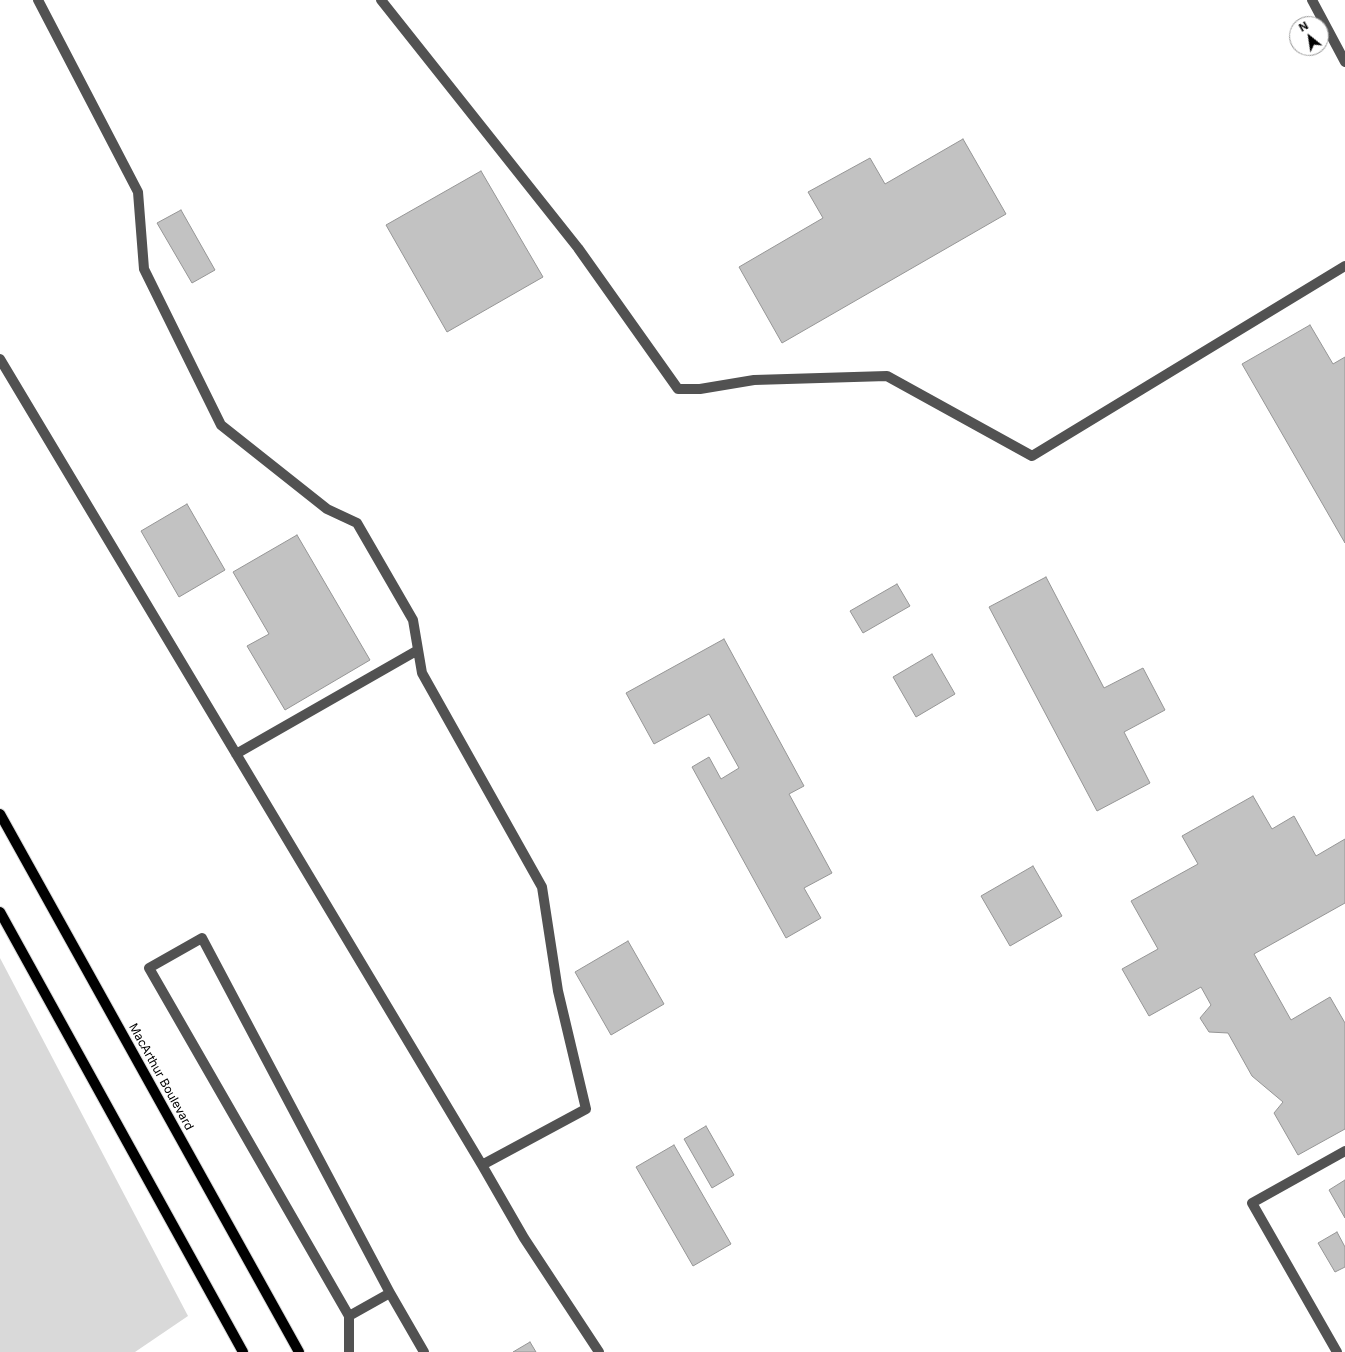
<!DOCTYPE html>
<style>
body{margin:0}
#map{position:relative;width:1345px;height:1352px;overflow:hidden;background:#fff;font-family:Inter,sans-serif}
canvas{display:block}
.north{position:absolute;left:1289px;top:16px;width:40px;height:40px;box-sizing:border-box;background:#fff;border:1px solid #999;border-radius:50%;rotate:330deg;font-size:11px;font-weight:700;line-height:16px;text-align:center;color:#000}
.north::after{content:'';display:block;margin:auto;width:14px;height:18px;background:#000;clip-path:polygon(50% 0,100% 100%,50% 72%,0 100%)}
</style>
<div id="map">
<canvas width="1345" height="1352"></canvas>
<div class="north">N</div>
</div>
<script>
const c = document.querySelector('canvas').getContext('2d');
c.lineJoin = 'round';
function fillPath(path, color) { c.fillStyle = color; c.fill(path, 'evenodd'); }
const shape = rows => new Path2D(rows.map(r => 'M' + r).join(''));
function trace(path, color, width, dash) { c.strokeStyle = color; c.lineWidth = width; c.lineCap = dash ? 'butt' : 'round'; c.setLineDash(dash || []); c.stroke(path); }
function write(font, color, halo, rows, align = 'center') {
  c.font = font + ' Inter,sans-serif'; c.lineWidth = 3; c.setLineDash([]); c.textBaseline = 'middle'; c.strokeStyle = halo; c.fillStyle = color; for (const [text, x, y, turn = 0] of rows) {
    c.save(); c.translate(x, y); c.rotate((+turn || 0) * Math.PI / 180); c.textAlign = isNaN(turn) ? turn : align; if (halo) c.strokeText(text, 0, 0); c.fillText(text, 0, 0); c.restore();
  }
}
fillPath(shape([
 [0,958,188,1316,135,1352,0,1352]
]), '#d9d9d9');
const building = shape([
 [963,139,1006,214,782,343,739,267,823,218,808,192,870,158,885,184,963,139],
 [481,171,543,277,447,332,386,225,481,171],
 [181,210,215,270,192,283,157,223,181,210],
 [1310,325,1333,364,1345,357,1345,543,1242,364,1310,325],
 [187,504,225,570,179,597,141,531,187,504],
 [297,535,370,660,285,710,247,646,269,634,233,572,297,535],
 [1046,577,1104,688,1143,668,1165,710,1124,732,1150,783,1097,811,989,607,1046,577],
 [897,584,910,606,863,633,850,611,897,584],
 [724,639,804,786,789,794,832,873,804,888,821,918,786,938,692,767,709,757,721,779,739,768,709,714,654,744,626,693,724,639],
 [932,654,955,694,916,717,893,677,932,654],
 [1253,796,1272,829,1294,816,1316,856,1345,839,1345,903,1254,954,1291,1020,1330,997,1345,1023,1345,1129,1298,1155,1274,1113,1283,1102,1252,1076,1228,1033,1209,1032,1200,1018,1211,1005,1201,987,1149,1016,1122,969,1158,949,1131,901,1198,864,1182,836,1253,796],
 [1033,866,1062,916,1010,946,981,896,1033,866],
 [628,941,664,1004,611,1035,575,972,628,941],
 [706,1126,734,1175,712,1188,684,1139,706,1126],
 [674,1145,731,1244,693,1266,636,1167,674,1145],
 [1345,1180,1345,1218,1329,1190,1345,1180],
 [1337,1232,1345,1247,1345,1267,1335,1272,1318,1243,1337,1232],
 [530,1342,536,1352,513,1352,530,1342]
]);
fillPath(building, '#c2c2c2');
trace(building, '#969696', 1);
const major = shape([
 [0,814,299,1352],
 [0,912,243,1352]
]);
trace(major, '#dbdbdb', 12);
trace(shape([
 [38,0,138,192,144,269,221,425,327,509,357,523,413,620,422,673,542,887,558,991,586,1109,482,1165],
 [381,0,578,248,678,389,700,389,754,380,887,376,1032,456,1345,266],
 [1312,0,1345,62],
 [0,359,482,1165,524,1238,599,1352],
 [236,754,418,650],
 [349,1316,390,1293],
 [349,1352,349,1316,149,968,202,938,390,1293,424,1352],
 [1337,1352,1252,1203,1345,1151]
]), '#525252', 10);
trace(major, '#000', 10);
write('12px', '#000', '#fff', [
 ["MacArthur Boulevard",161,1077,61]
]);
</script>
